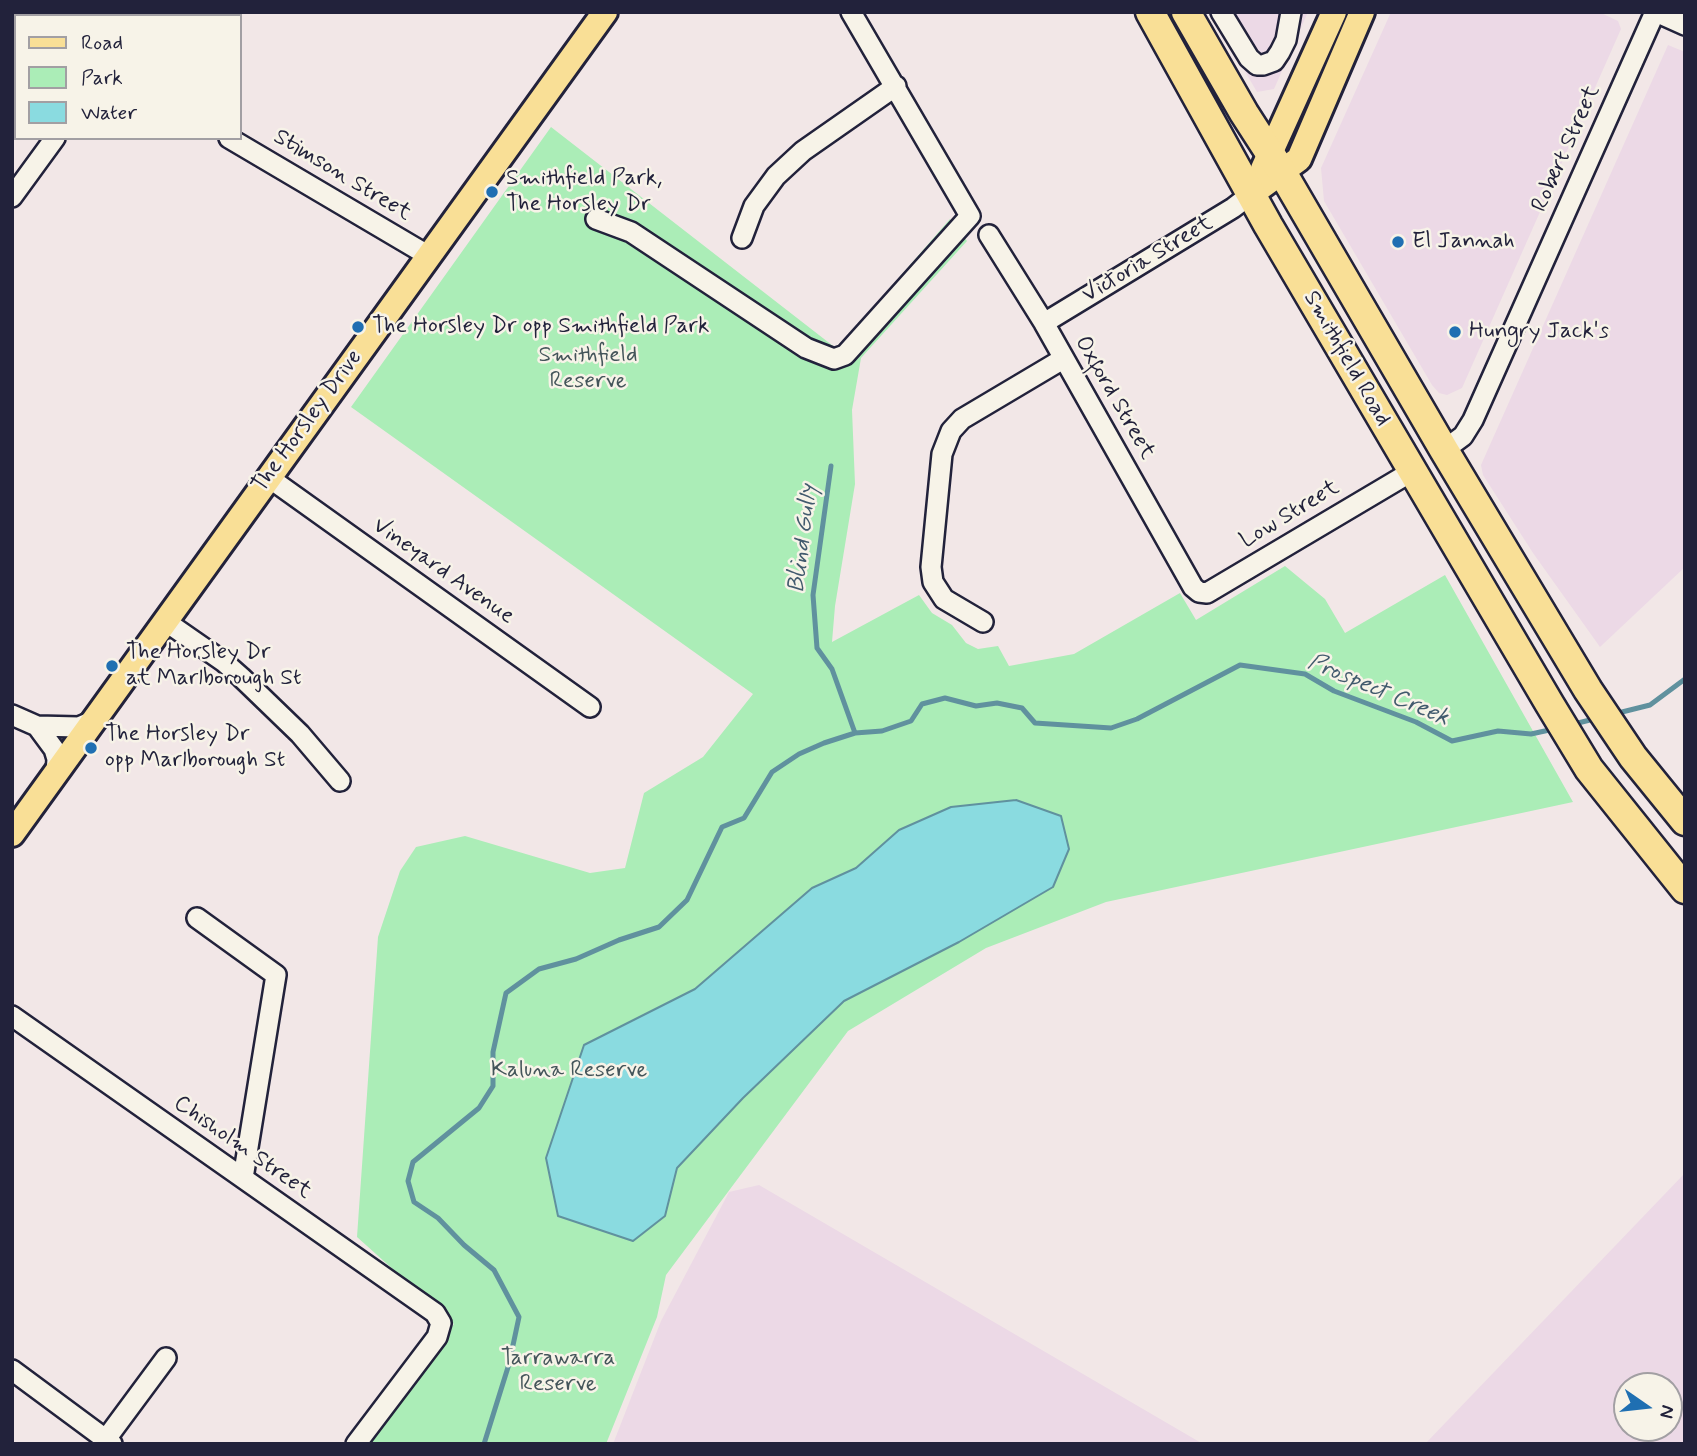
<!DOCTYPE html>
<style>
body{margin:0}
#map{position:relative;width:1697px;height:1456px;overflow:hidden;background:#f2e7e7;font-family:Mynerve,sans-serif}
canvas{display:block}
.frame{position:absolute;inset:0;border:14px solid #22223b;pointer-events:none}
.legend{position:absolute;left:14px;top:14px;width:228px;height:126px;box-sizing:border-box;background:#f7f3e8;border:2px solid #a29fa3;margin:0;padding:9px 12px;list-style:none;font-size:21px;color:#22223b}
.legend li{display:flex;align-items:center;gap:14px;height:35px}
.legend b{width:35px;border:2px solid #a29fa3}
.north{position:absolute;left:1613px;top:1372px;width:70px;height:70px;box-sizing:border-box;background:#f7f3e8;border:2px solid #a29fa3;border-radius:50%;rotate:104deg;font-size:19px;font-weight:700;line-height:28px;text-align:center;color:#22223b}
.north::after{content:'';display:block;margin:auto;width:24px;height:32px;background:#1f6fb2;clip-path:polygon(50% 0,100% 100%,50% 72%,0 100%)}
</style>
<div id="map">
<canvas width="1697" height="1456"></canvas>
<div class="frame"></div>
<ul class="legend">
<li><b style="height:9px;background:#f9df96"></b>Road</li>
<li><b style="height:19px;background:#abedb7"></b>Park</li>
<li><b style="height:19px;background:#8adbe0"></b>Water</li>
</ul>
<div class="north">N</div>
</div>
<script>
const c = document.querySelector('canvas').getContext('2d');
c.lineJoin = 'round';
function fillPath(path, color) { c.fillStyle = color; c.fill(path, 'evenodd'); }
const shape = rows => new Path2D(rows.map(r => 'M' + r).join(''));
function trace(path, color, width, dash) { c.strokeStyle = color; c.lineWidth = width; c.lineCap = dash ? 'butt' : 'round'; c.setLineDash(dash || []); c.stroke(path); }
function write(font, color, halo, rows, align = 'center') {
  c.font = font + ' Mynerve,sans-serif'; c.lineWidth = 5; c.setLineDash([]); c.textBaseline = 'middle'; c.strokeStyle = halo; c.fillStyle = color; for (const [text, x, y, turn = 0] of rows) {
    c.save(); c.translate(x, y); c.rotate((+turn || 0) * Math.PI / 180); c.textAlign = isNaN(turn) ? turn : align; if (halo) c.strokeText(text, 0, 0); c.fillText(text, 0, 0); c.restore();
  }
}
fillPath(shape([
 [1210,12,1308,12,1274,89,1257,92],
 [1391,12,1599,12,1618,21,1621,29,1462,388,1447,395,1439,393,1432,385,1324,201,1321,168],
 [1668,45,1685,52,1685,567,1600,647,1533,553,1483,475,1481,465],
 [1685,1173,1685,1444,1425,1444],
 [1669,1386,1669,1428,1627,1428,1627,1386],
 [759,1185,1203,1444,613,1444,661,1321,729,1192]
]), '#ecd9e6');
fillPath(shape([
 [551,127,837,349,950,219,967,241,861,358,852,410,855,484,835,606,832,642,919,595,932,613,952,625,966,643,978,649,998,646,1009,666,1074,654,1180,593,1196,620,1285,566,1325,599,1345,633,1445,575,1573,802,1106,902,986,948,848,1031,666,1275,657,1317,606,1444,364,1444,454,1324,357,1237,378,937,400,871,416,847,465,836,590,873,625,868,644,793,703,757,753,694,351,407]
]), '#abedb7');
const water = shape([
 [1016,800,1061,816,1069,849,1053,887,959,942,844,1001,743,1098,677,1168,665,1216,633,1241,558,1216,546,1158,584,1045,695,989,812,888,856,868,899,830,951,807,1016,800]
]);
fillPath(water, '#8adbe0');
trace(water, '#60919e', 2);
trace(shape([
 [831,466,813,595,817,648,832,669,855,733],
 [1614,714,1650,705,1685,679],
 [1574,724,1598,718],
 [484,1444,509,1364,519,1317,494,1270,464,1245,438,1218,414,1202,408,1181,413,1162,479,1108,493,1086,493,1052,506,993,539,969,576,959,619,940,659,927,687,900,722,827,744,818,772,772,799,754,824,743,855,733,882,731,911,721,922,704,945,698,976,706,997,703,1022,708,1035,723,1111,728,1137,719,1240,665,1305,674,1334,691,1416,722,1452,741,1498,731,1531,734,1554,729]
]), '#60919e', 5);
const minor = shape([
 [16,12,22,16],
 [1221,12,1249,58,1257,65,1263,65,1274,61,1280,52,1286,40,1291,12],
 [1656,12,1685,25],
 [144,16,147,12],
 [229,138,429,256],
 [12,197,55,138],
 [596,219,631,232,806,348,834,359,845,355,970,216,851,12],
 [989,235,1044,323,1193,587,1199,592,1207,593,1411,472],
 [742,238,754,206,776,176,803,151,896,86],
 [1044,323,1233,208,1250,195],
 [1444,450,1463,436,1473,420,1655,12],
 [268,477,590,707],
 [165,621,224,662,241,677,300,734,340,781],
 [983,622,944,599,933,582,931,567,942,454,951,431,962,419,1063,359],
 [12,715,37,726,79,727,95,720],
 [37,726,54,749,57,759,56,773],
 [197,918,276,975,243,1178],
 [12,1016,435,1313,441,1323,437,1337,356,1444],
 [12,1370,112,1444],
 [106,1439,166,1358]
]);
const major = shape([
 [1263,169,1334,12],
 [1250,195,1299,159,1362,12],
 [12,834,605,12]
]);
const highway = shape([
 [1150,12,1268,225,1549,703,1589,769,1685,889],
 [1186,12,1244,113,1282,172,1444,450,1588,690,1633,757,1685,821]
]);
trace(minor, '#22223b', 24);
trace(major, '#22223b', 30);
trace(highway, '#22223b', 33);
trace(minor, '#f7f3e8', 19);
trace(major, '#f9df96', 24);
trace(highway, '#f9df96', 28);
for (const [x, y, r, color] of [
 [492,192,7,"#1f6fb2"],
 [1398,242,7,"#1f6fb2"],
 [358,327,7,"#1f6fb2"],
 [1455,332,7,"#1f6fb2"],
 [112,666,7,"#1f6fb2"],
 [91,748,7,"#1f6fb2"]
]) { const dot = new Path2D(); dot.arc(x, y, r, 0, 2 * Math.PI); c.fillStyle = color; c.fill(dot); trace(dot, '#f7f3e8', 2.5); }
write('23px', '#22223b', '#f7f3e8', [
 ["Robert Street",1567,149,-66],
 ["Stimson Street",342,176,31],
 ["Victoria Street",1148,260,-31],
 ["Smithfield Road",1346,359,60],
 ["Oxford Street",1114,398,60],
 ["The Horsley Drive",308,422,-54],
 ["Low Street",1290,515,-31],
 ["Vineyard Avenue",443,572,35],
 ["Chisholm Street",242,1148,35]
]);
write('23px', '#22223b', '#f7f3e8', [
 ["Smithfield Park,",506,179],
 ["The Horsley Dr",506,205],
 ["El Jannah",1412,242],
 ["The Horsley Dr opp Smithfield Park",372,327],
 ["Hungry Jack's",1469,332],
 ["The Horsley Dr",126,653],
 ["at Marlborough St",126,679],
 ["The Horsley Dr",105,735],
 ["opp Marlborough St",105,761]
], 'left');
write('23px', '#44555a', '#f7f3e8', [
 ["Smithfield",588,356],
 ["Reserve",588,382],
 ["Kaluna Reserve",569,1071],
 ["Tarrawarra",558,1359],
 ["Reserve",558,1385]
]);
write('italic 24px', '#415a6d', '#f7f3e8', [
 ["Blind Gully",804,539,-83],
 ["Prospect Creek",1378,691,23]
]);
</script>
